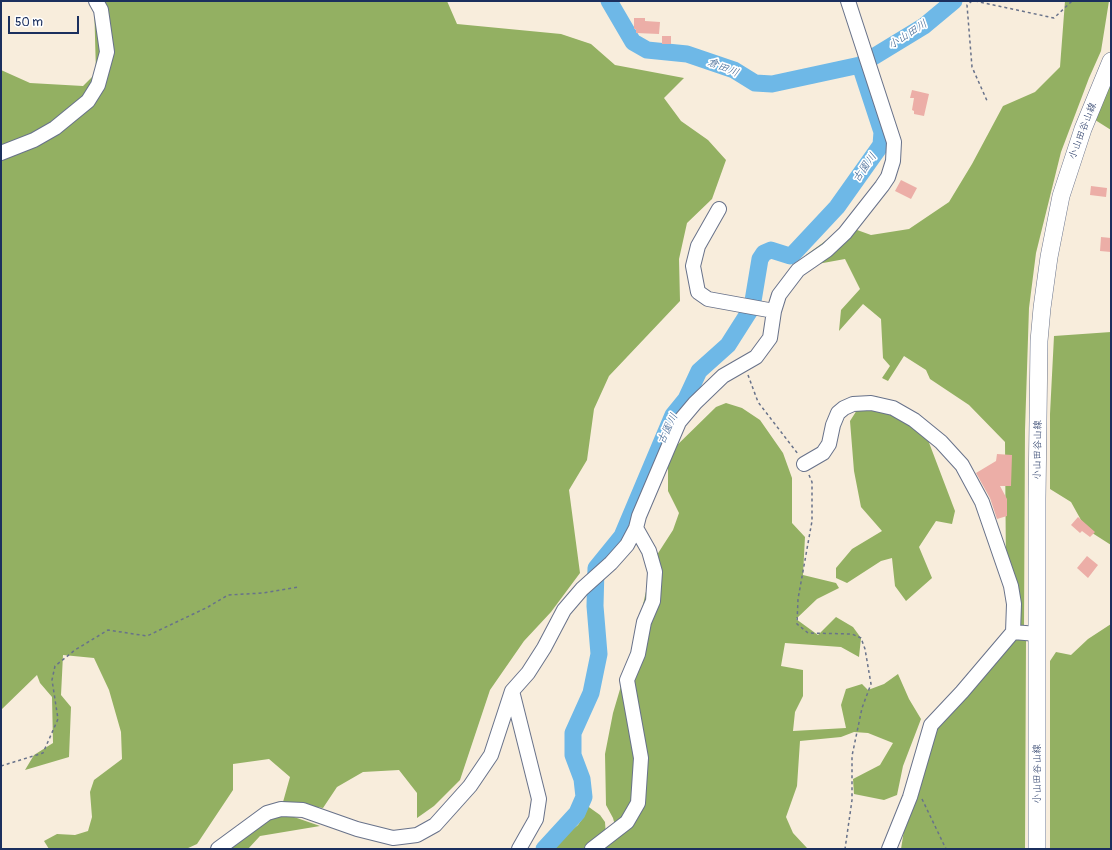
<!DOCTYPE html>
<meta charset="utf-8">
<style>
body{margin:0}
#map{position:relative;width:1112px;height:850px;overflow:hidden;background:#f8eddc;font-family:Pangolin,sans-serif}
canvas{display:block}
.frame{position:absolute;inset:0;border:2px solid #1b2f5e;pointer-events:none}
.scale{position:absolute;left:8px;top:16px;width:71px;height:18px;box-sizing:border-box;border:2px solid #1b2f5e;border-top:0;padding-left:5px;font-size:12px;line-height:14px;white-space:nowrap;color:#1b2f5e;-webkit-text-stroke:3px #fff;paint-order:stroke}
</style>
<div id="map">
<canvas width="1112" height="850"></canvas>
<div class="frame"></div>
<div class="scale">50 m</div>
</div>
<script>
const c = document.querySelector('canvas').getContext('2d');
c.lineJoin = 'round';
function fillPath(path, color) { c.fillStyle = color; c.fill(path, 'evenodd'); }
const shape = rows => new Path2D(rows.map(r => 'M' + r).join(''));
function trace(path, color, width, dash) { c.strokeStyle = color; c.lineWidth = width; c.lineCap = dash ? 'butt' : 'round'; c.setLineDash(dash || []); c.stroke(path); }
function write(font, color, halo, rows, align = 'center') {
  c.font = font + ' Pangolin,"Klee One",sans-serif'; c.lineWidth = 3.5; c.setLineDash([]); c.textBaseline = 'middle'; c.strokeStyle = halo; c.fillStyle = color; for (const [text, x, y, turn = 0] of rows) {
    c.save(); c.translate(x, y); c.rotate((+turn || 0) * Math.PI / 180); c.textAlign = isNaN(turn) ? turn : align; if (halo) c.strokeText(text, 0, 0); c.fillText(text, 0, 0); c.restore();
  }
}
fillPath(shape([
 [94,1,447,1,457,24,561,34,591,44,615,65,684,78,664,98,681,121,708,140,726,160,712,199,687,223,679,259,680,301,609,376,594,409,587,460,569,490,580,573,551,612,524,641,490,690,460,780,434,806,417,818,417,793,399,770,363,772,337,787,323,808,283,802,290,777,269,759,233,764,233,790,197,844,186,849,49,849,44,841,57,834,75,835,88,831,92,817,90,792,94,780,122,759,121,732,109,690,94,658,63,655,61,695,71,707,69,757,25,770,34,755,53,743,52,697,40,683,37,675,1,710,1,70,30,83,83,86,96,73],
 [1065,1,1109,1,1101,51,1089,78,1061,152,1036,253,1029,308,1025,430,1024,629,1018,624,1006,574,1005,442,969,405,930,379,926,370,904,356,888,381,882,378,890,366,883,358,881,319,863,304,839,331,841,310,860,289,845,259,812,265,806,255,846,226,871,235,909,229,949,202,972,164,1003,106,1035,92,1060,67],
 [1111,80,1111,130,1092,118],
 [1111,332,1111,545,1086,529,1071,502,1050,489,1050,414,1054,336],
 [875,396,892,401,928,440,955,511,952,524,936,521,919,547,932,578,906,601,895,586,892,558,881,561,847,583,836,578,836,568,852,549,882,531,861,507,854,471,850,421,864,399],
 [726,403,742,408,760,420,783,453,792,478,792,523,805,537,803,575,836,583,839,588,817,599,796,619,818,635,836,617,853,627,861,638,859,657,841,647,785,643,781,666,803,670,803,696,795,712,793,731,846,728,841,705,846,689,862,684,868,690,884,684,898,674,909,699,921,719,903,766,897,795,884,800,854,794,853,779,880,765,893,743,868,733,854,732,841,737,800,741,797,786,786,817,793,833,807,848,815,849,601,849,617,833,613,818,606,805,605,754,613,713,636,635,653,561,673,530,679,513,668,491,668,454,716,407],
 [1111,624,1111,849,1050,849,1050,661,1056,652,1071,655,1088,639],
 [1014,638,1026,640,1025,849,901,849,904,830,904,804,927,719,952,693],
 [586,805,600,815,605,822,606,836,587,849,548,849,578,825,585,815],
 [272,817,294,817,320,826,260,836,248,849,209,849]
]), '#93b062');
trace(shape([
 [609,1,633,42,647,50,687,54,734,70,755,83,772,84,860,65,924,26,954,1],
 [544,849,577,813,584,797,582,779,573,755,573,733,591,693,599,654,595,606,596,568,622,536,673,415,686,399,699,371,728,345,749,312,753,301,760,259,764,253,771,250,790,256,794,253,837,207,881,145,882,132,860,65]
]), '#6eb8e7', 17);
fillPath(shape([
 [634,18,645,18,645,21,660,22,659,34,636,33,636,29,634,29],
 [662,36,671,36,671,44,662,44],
 [912,90,929,94,924,116,914,114,914,111,912,110,914,98,910,98],
 [901,180,917,188,911,199,895,191],
 [1091,186,1107,188,1106,197,1090,195],
 [1101,237,1111,238,1111,252,1100,251],
 [997,454,1012,455,1011,486,1000,486,1007,499,1007,516,997,519,990,498,976,473,996,461],
 [1078,517,1095,532,1090,537,1082,531,1080,533,1071,525],
 [1087,556,1098,565,1088,578,1077,568]
]), '#ecaea7');
const minor = shape([
 [1,153,34,140,55,128,88,101,98,85,107,52,101,10,96,1],
 [719,209,698,246,693,266,698,292,708,299,774,311],
 [804,464,823,453,829,444,833,425,838,413,844,408,853,404,871,403,893,408,914,420,941,442,962,465,982,502,1011,586,1014,604,1013,632,1037,634],
 [512,691,539,799,536,819,519,849],
 [218,849,267,813,281,809,303,810,357,829,393,838,417,835,435,825,470,786,491,755,512,691,528,673,544,648,564,610,582,589,611,563,627,545,636,528,639,516,679,422,695,403,723,376,756,357,770,338,774,311,779,295,798,270,827,250,845,233,882,186,888,177,893,161,894,142,848,1],
 [592,849,627,822,638,803,641,758,627,680,638,654,644,622,653,601,655,572,649,551,636,528],
 [889,849,910,797,931,725,962,692,1013,632]
]);
const major = shape([
 [1037,849,1037,499,1039,341,1042,308,1049,257,1061,196,1083,129,1111,61]
]);
trace(minor, '#68728a', 16);
trace(major, '#68728a', 18);
trace(shape([
 [972,1,967,5,972,67,988,103],
 [975,1,1054,18,1072,1],
 [748,375,758,402,798,454],
 [809,475,812,482,812,521,798,599,797,624,808,633,852,634,861,638,865,649,871,684,862,708,852,756,852,800,845,849],
 [1,766,43,753,58,719,52,680,55,666,75,650,108,630,147,636,208,607,228,595,263,593,298,587],
 [922,799,946,849]
]), '#68728a', 1.5, [3, 3]);
trace(minor, '#fff', 14);
trace(major, '#fff', 17);
write('10px', '#1b2f5e', '#fff', [
 ["小山田谷山線",1083,131,-69],
 ["小山田谷山線",1038,450,-89],
 ["小山田谷山線",1037,774,-90]
]);
write('italic 11px', '#385f8e', '#fff', [
 ["小山田川",908,35,-33],
 ["倉田川",723,68,22],
 ["古園川",865,168,-55],
 ["古園川",668,429,-64]
]);
</script>
